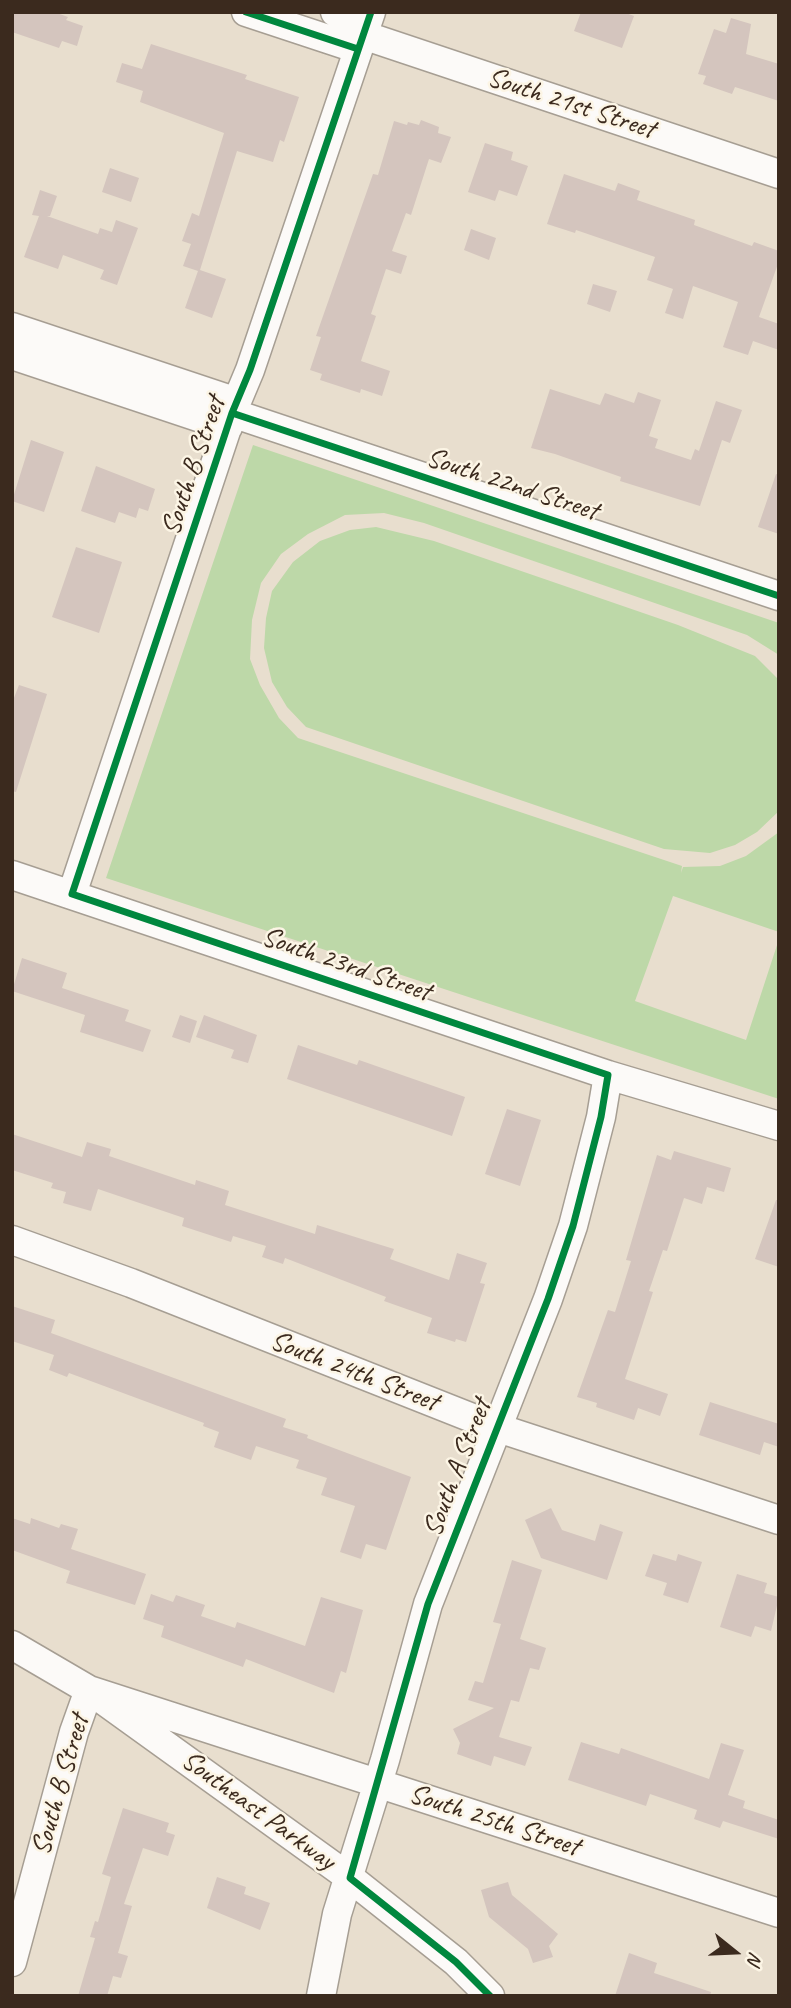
<!DOCTYPE html>
<style>
body{margin:0}
#map{position:relative;width:791px;height:2008px;overflow:hidden;background:#e8dece;font-family:Caveat,sans-serif}
canvas{display:block}
.frame{position:absolute;inset:0;border:14px solid #3b2a1e;pointer-events:none}
.north{position:absolute;left:700px;top:1917px;width:70px;height:70px;-webkit-text-stroke:5px #fcf5e5;paint-order:stroke;rotate:108deg;font-size:19px;font-weight:700;line-height:28px;text-align:center;color:#3b2a1e}
.north::after{content:'';display:block;margin:auto;width:24px;height:32px;background:#3b2a1e;clip-path:polygon(50% 0,100% 100%,50% 72%,0 100%)}
</style>
<div id="map">
<canvas width="791" height="2008"></canvas>
<div class="frame"></div>
<div class="north">N</div>
</div>
<script>
const c = document.querySelector('canvas').getContext('2d');
c.lineJoin = 'round';
function fillPath(path, color) { c.fillStyle = color; c.fill(path, 'evenodd'); }
const shape = rows => new Path2D(rows.map(r => 'M' + r).join(''));
function trace(path, color, width, dash) { c.strokeStyle = color; c.lineWidth = width; c.lineCap = dash ? 'butt' : 'round'; c.setLineDash(dash || []); c.stroke(path); }
function write(font, color, halo, rows, align = 'center') {
  c.font = font + ' Caveat,sans-serif'; c.lineWidth = 5; c.setLineDash([]); c.textBaseline = 'middle'; c.strokeStyle = halo; c.fillStyle = color; for (const [text, x, y, turn = 0] of rows) {
    c.save(); c.translate(x, y); c.rotate((+turn || 0) * Math.PI / 180); c.textAlign = isNaN(turn) ? turn : align; if (halo) c.strokeText(text, 0, 0); c.fillText(text, 0, 0); c.restore();
  }
}
fillPath(shape([
 [253,445,779,623,779,655,747,635,424,523,384,513,345,515,308,534,281,554,261,583,252,620,250,659,260,685,279,718,298,738,682,866,681,873,683,867,720,866,746,856,779,832,779,932,673,896,635,1001,746,1040,779,939,779,1099,106,878],
 [376,527,434,541,678,625,755,656,779,680,779,811,757,832,735,845,710,853,664,849,306,727,287,707,272,682,264,648,266,618,272,591,293,562,320,541,350,530]
]), '#bdd8a8');
fillPath(shape([
 [12,12,54,12,68,17,66,20,83,26,77,46,62,41,59,48,12,32],
 [581,12,623,12,634,16,622,48,574,31],
 [731,18,751,24,746,54,779,64,779,101,735,87,732,94,703,84,706,76,698,74,714,29,726,33],
 [151,44,247,75,245,79,299,97,284,142,280,140,273,162,237,151,200,270,226,279,212,318,185,308,198,271,183,266,191,244,182,241,192,213,199,216,224,133,140,102,143,91,116,82,122,63,142,69],
 [421,120,439,127,438,133,451,137,441,163,429,159,411,215,406,213,392,251,407,256,401,274,386,269,371,314,376,316,361,361,390,371,382,396,361,389,360,393,320,380,322,374,310,370,321,337,316,336,373,174,378,175,394,121,407,125,408,122,419,125],
 [485,143,513,152,511,160,528,166,517,196,499,190,495,201,468,192],
 [110,168,139,178,131,202,102,192],
 [564,174,615,191,618,183,640,191,637,200,695,220,694,225,752,246,754,242,779,251,779,261,759,317,779,324,779,350,753,341,748,355,723,347,738,302,693,286,683,319,665,313,673,289,647,280,655,257,576,230,575,233,547,224],
 [40,190,57,196,50,216,47,216,98,234,100,228,112,232,116,220,138,228,117,285,100,279,104,270,63,255,58,269,24,257,39,216,32,215],
 [471,229,496,238,489,260,464,250],
 [593,284,617,291,610,312,587,304],
 [550,389,600,405,605,393,634,403,638,392,661,400,649,436,658,439,655,448,691,460,695,449,699,451,716,401,742,410,730,443,722,440,700,506,620,481,621,477,555,454,531,448],
 [31,440,64,452,44,512,12,501],
 [96,466,155,489,148,511,139,508,136,518,119,512,115,523,81,511],
 [776,474,779,475,779,534,758,527],
 [76,547,122,562,99,633,52,617],
 [19,685,47,694,16,792,12,791,12,703],
 [22,958,67,973,62,988,129,1010,125,1021,151,1030,143,1052,80,1032,85,1015,12,991],
 [180,1015,197,1021,190,1043,172,1037],
 [204,1015,257,1035,248,1063,231,1058,234,1050,196,1037],
 [298,1045,357,1065,359,1060,465,1097,452,1136,287,1079],
 [507,1109,541,1120,520,1186,485,1174],
 [12,1134,82,1157,87,1142,111,1149,109,1156,195,1185,196,1180,229,1191,225,1205,315,1234,317,1225,368,1241,394,1249,390,1259,449,1280,457,1253,487,1263,480,1283,485,1284,466,1342,456,1339,455,1342,427,1333,432,1318,384,1301,386,1297,285,1258,283,1264,262,1257,266,1246,233,1236,231,1242,182,1226,184,1218,98,1189,91,1211,63,1203,66,1192,51,1188,53,1183,12,1170],
 [674,1151,731,1168,724,1192,707,1187,702,1204,684,1198,667,1251,663,1250,649,1291,653,1292,625,1379,668,1394,660,1416,638,1408,634,1420,596,1407,597,1403,577,1397,608,1310,615,1312,631,1261,626,1260,657,1155,671,1160],
 [776,1200,779,1200,779,1267,755,1259],
 [12,1306,55,1320,51,1333,286,1419,283,1427,308,1435,307,1438,411,1477,386,1550,366,1544,361,1559,340,1552,355,1506,321,1495,327,1478,296,1468,299,1460,256,1446,251,1460,214,1447,219,1432,203,1426,204,1423,69,1373,67,1377,49,1370,54,1355,12,1341],
 [710,1402,779,1424,779,1447,764,1442,760,1455,699,1435],
 [551,1508,562,1530,595,1541,600,1524,623,1532,607,1580,541,1558,525,1520],
 [12,1518,30,1524,31,1518,59,1528,61,1524,78,1529,71,1549,146,1574,135,1605,66,1583,70,1571,12,1550],
 [653,1554,676,1561,678,1554,702,1562,688,1603,663,1595,667,1583,645,1576],
 [512,1560,542,1570,520,1639,546,1648,539,1670,530,1668,519,1702,511,1700,499,1737,532,1747,525,1766,494,1756,491,1766,457,1754,460,1743,453,1729,494,1708,468,1700,475,1681,483,1683,501,1624,493,1622],
 [737,1574,767,1583,764,1593,779,1597,771,1631,755,1626,751,1637,720,1627],
 [151,1594,173,1602,176,1595,205,1605,201,1616,235,1628,237,1622,305,1646,321,1597,363,1610,346,1673,341,1671,334,1693,246,1659,243,1667,161,1637,164,1626,143,1619],
 [581,1742,619,1754,621,1748,709,1779,721,1743,744,1750,728,1795,745,1801,743,1808,779,1820,779,1839,723,1821,720,1828,694,1819,697,1810,650,1794,646,1806,568,1780],
 [123,1808,169,1823,166,1832,175,1835,168,1856,143,1848,124,1904,132,1906,118,1953,128,1956,121,1978,113,1976,107,1996,78,1996,95,1938,90,1937,95,1921,98,1922,111,1877,102,1874],
 [217,1877,246,1887,244,1894,270,1903,260,1930,207,1908],
 [508,1882,512,1895,558,1934,549,1946,553,1957,533,1963,528,1949,489,1917,481,1890],
 [629,1953,657,1963,654,1973,711,1992,710,1996,615,1996]
]), '#d4c5be');
const minor = shape([
 [246,12,358,49],
 [335,12,367,23],
 [363,35,779,174],
 [12,327,237,402],
 [12,355,228,427],
 [232,413,779,596],
 [12,875,608,1075,779,1126],
 [72,894,232,413,250,370,371,12],
 [12,1240,131,1283,495,1427,779,1520],
 [12,1645,89,1690,350,1878,456,1962,490,1996],
 [12,1962,74,1732,89,1690,779,1913],
 [321,1996,337,1914,385,1760,428,1604,548,1299,573,1226,601,1117,608,1075]
]);
trace(minor, '#a69e93', 31);
trace(minor, '#fcfaf8', 28);
trace(shape([
 [246,12,358,49],
 [371,12,250,370,232,413,72,894,608,1075,601,1117,573,1226,548,1299,428,1604,350,1878,456,1962,490,1996],
 [232,413,779,596]
]), '#00873e', 7);
write('28px', '#3b2a1e', '#fcf5e5', [
 ["South 21st Street",571,104,18],
 ["South B Street",194,466,-71],
 ["South 22nd Street",512,485,18],
 ["South 23rd Street",346,965,19],
 ["South 24th Street",354,1372,21],
 ["South A Street",458,1468,-69],
 ["South B Street",61,1785,-74],
 ["Southeast Parkway",258,1811,36],
 ["South 25th Street",494,1821,18]
]);
</script>
